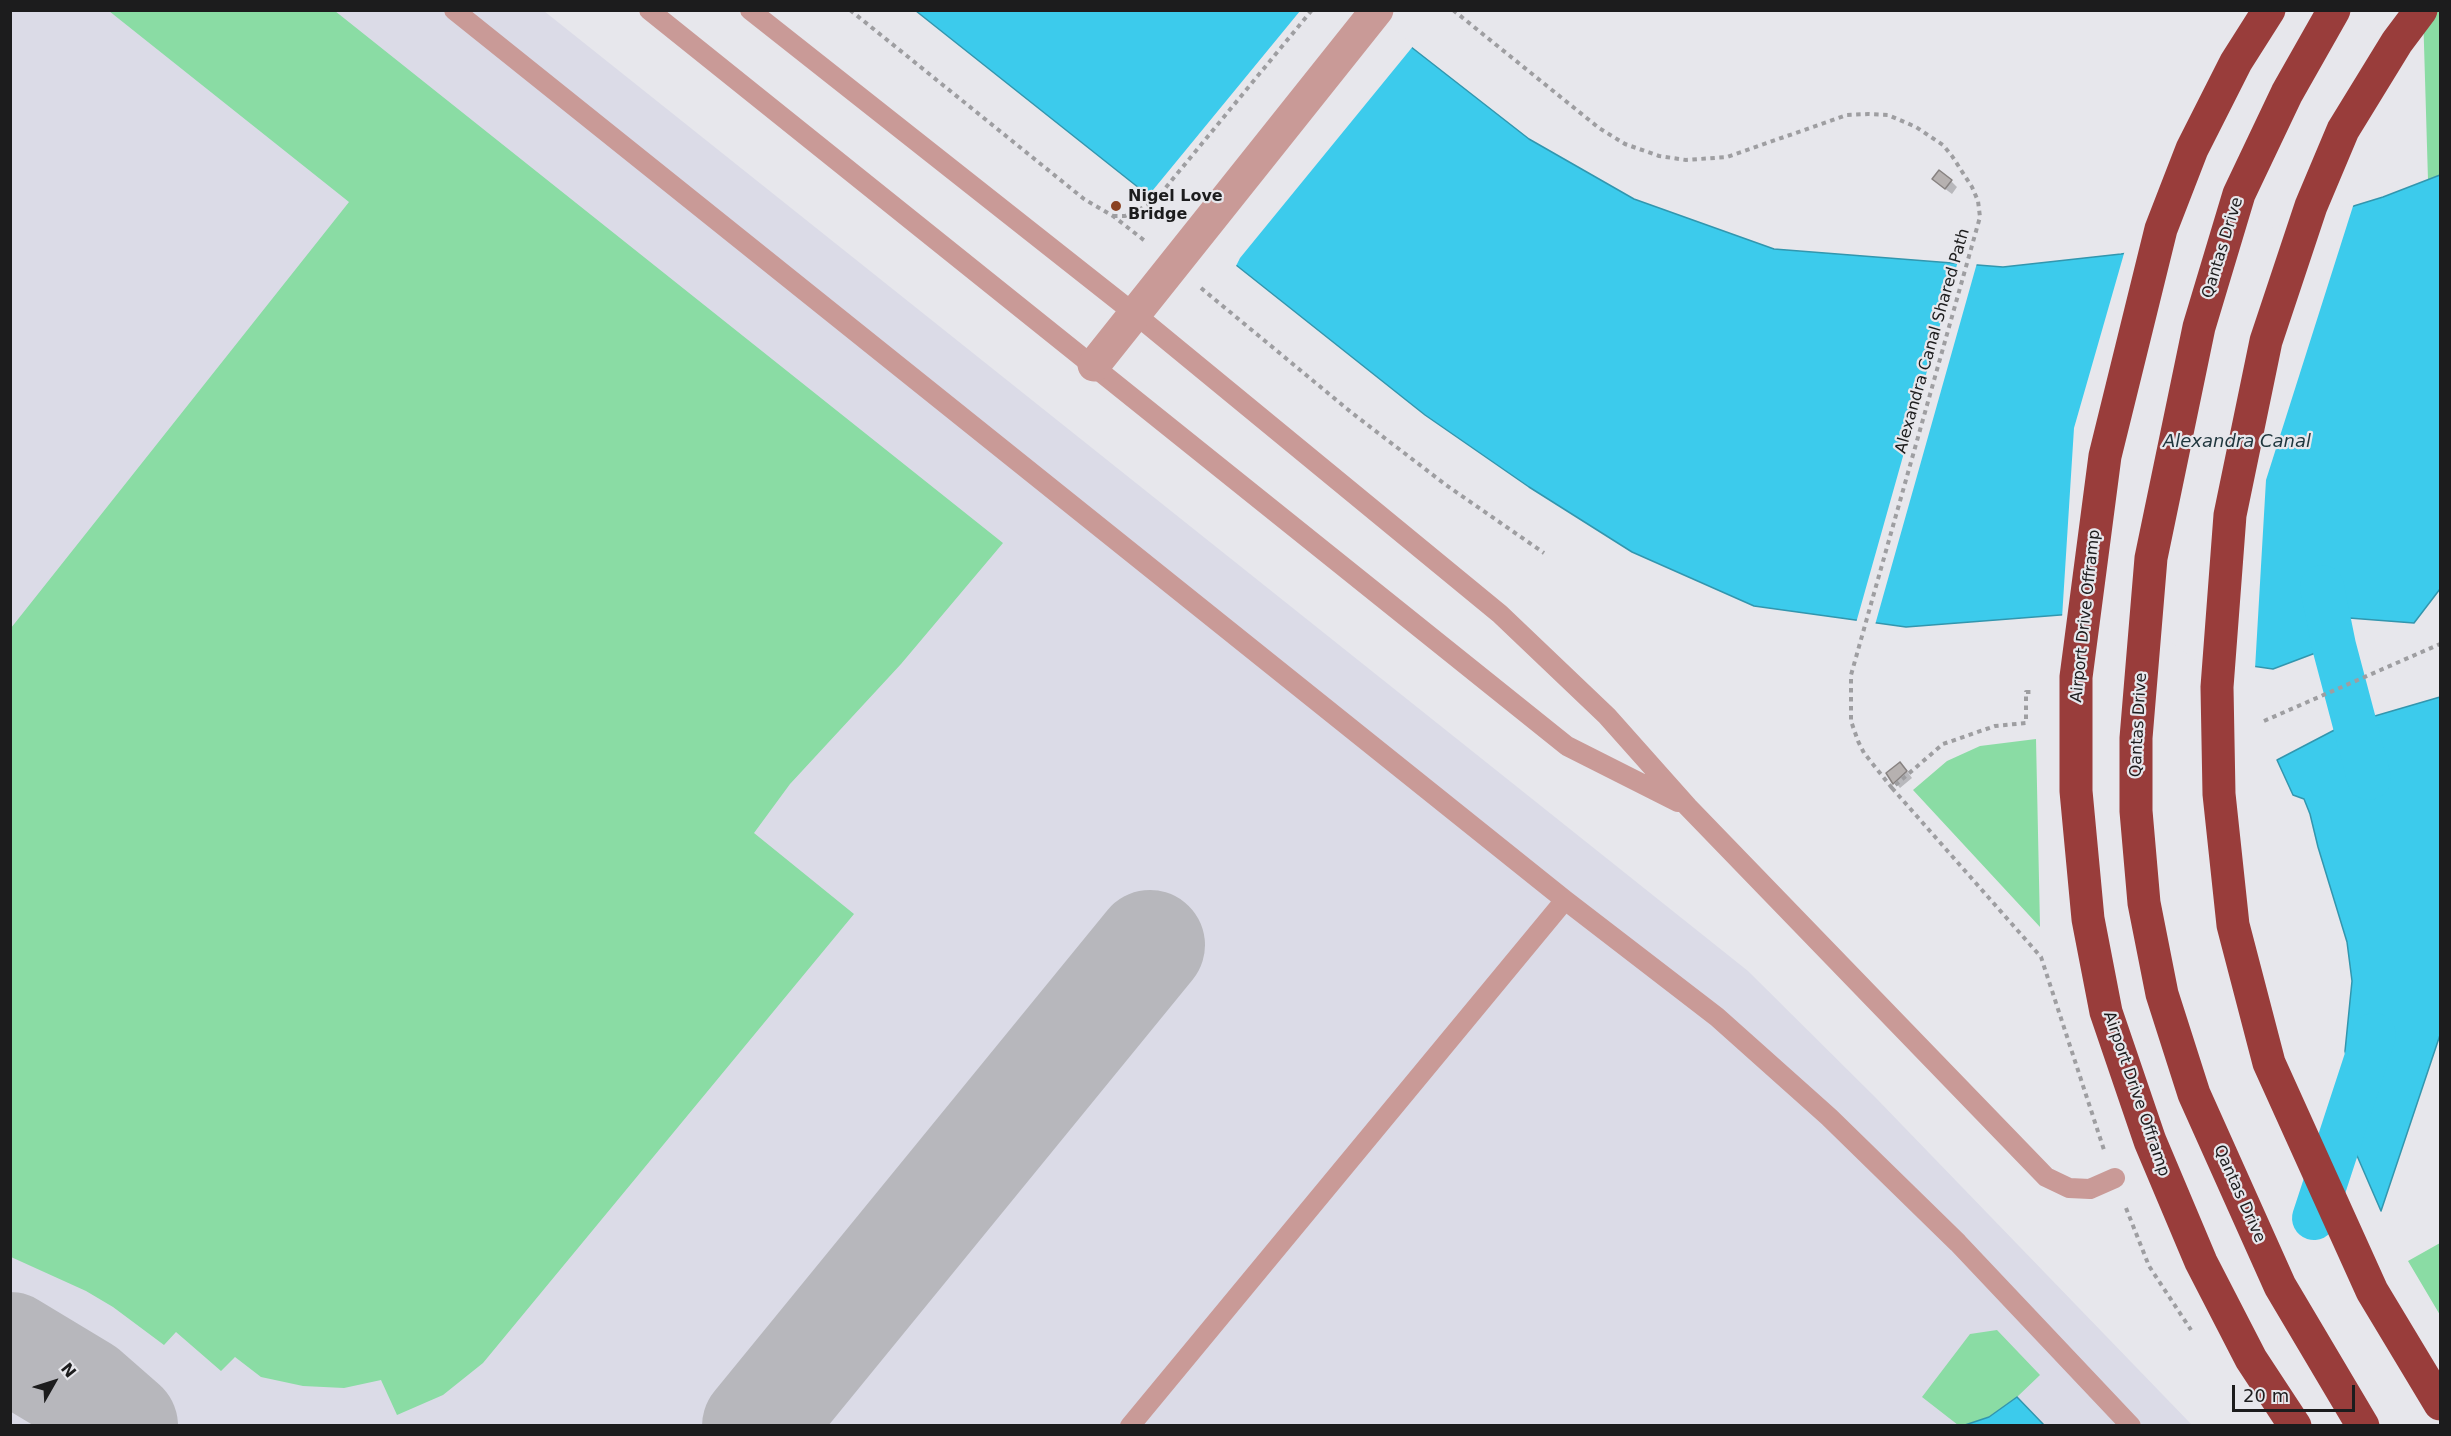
<!DOCTYPE html>
<style>
body{margin:0}
#map{position:relative;width:2451px;height:1436px;overflow:hidden;background:#e7e7ec;font-family:"DejaVu Sans",sans-serif}
canvas{display:block}
.frame{position:absolute;inset:0;border:12px solid #1c1c1d;pointer-events:none}
.north{position:absolute;left:24px;top:1352px;width:60px;height:60px;-webkit-text-stroke:4px #e7e7ec;paint-order:stroke;rotate:51deg;font-size:16px;font-weight:700;line-height:24px;text-align:center;color:#1c1c1d}
.north::after{content:'';display:block;margin:auto;width:21px;height:27px;background:#1c1c1d;clip-path:polygon(50% 0,100% 100%,50% 72%,0 100%)}
.scale{position:absolute;left:2232px;top:1385px;width:123px;height:27px;box-sizing:border-box;border:3px solid #1c1c1d;border-top:0;padding-left:8px;font-size:18px;line-height:21px;white-space:nowrap;color:#1c1c1d;-webkit-text-stroke:4px #e7e7ec;paint-order:stroke}
</style>
<div id="map">
<canvas width="2451" height="1436"></canvas>
<div class="frame"></div>
<div class="north">N</div>
<div class="scale">20 m</div>
</div>
<script>
const c = document.querySelector('canvas').getContext('2d');
c.lineJoin = 'round';
function fillPath(path, color) { c.fillStyle = color; c.fill(path, 'evenodd'); }
const shape = rows => new Path2D(rows.map(r => 'M' + r).join(''));
function trace(path, color, width, dash) { c.strokeStyle = color; c.lineWidth = width; c.lineCap = dash ? 'butt' : 'round'; c.setLineDash(dash || []); c.stroke(path); }
function write(font, color, halo, rows, align = 'center') {
  c.font = font + ' "DejaVu Sans",sans-serif'; c.lineWidth = 4.5; c.setLineDash([]); c.textBaseline = 'middle'; c.strokeStyle = halo; c.fillStyle = color; for (const [text, x, y, turn = 0] of rows) {
    c.save(); c.translate(x, y); c.rotate((+turn || 0) * Math.PI / 180); c.textAlign = isNaN(turn) ? turn : align; if (halo) c.strokeText(text, 0, 0); c.fillText(text, 0, 0); c.restore();
  }
}
fillPath(shape([
 [10,11,544,11,1748,971,1875,1097,2192,1425,11,1425]
]), '#dbdbe7');
fillPath(shape([
 [109,11,335,11,1003,543,901,664,790,784,754,833,854,914,483,1363,443,1395,397,1415,381,1380,344,1388,303,1386,261,1377,235,1357,221,1371,176,1332,164,1345,113,1307,86,1291,11,1257,11,628,349,202],
 [2423,11,2440,11,2440,175,2428,180],
 [2036,739,2040,927,1913,790,1947,761,1980,746],
 [2440,1243,2440,1315,2408,1261],
 [1997,1330,2040,1375,2017,1397,1989,1417,1965,1425,1958,1425,1922,1397,1970,1334]
]), '#8adca4');
const water = shape([
 [916,11,1365,11,1529,139,1634,199,1774,249,2003,267,2121,254,2269,232,2383,197,2440,175,2440,589,2414,623,2349,618,2334,646,2273,669,2196,658,2163,633,2086,613,1906,627,1754,606,1632,552,1529,487,1425,415,916,11],
 [2440,697,2440,1035,2381,1211,2345,1128,2358,1106,2345,1051,2352,981,2347,942,2318,847,2310,814,2304,799,2293,795,2277,760,2344,725,2440,697],
 [2017,1397,2044,1425,1965,1425,1989,1417,2017,1397]
]);
fillPath(water, '#3ccbec');
trace(water, '#3296ae', 1.5);
fillPath(shape([
 [1370,10,1414,45,1240,258,1235,268,1145,196,1153,190,1300,11],
 [2354,203,2266,480,2255,669,2195,660,2162,636,2085,616,2062,618,2074,428,2125,250,2268,229],
 [1958,261,1977,263,1875,625,1856,623]
]), '#e7e7ec');
fillPath(shape([
 [1951,181,1957,187,1952,194,1940,185],
 [1906,770,1912,778,1900,788,1888,773]
]), '#0003');
trace(shape([
 [2322,587,2334,646,2369,778],
 [2314,1218,2374,1035]
]), '#3ccbec', 44);
trace(shape([
 [10,1347,83,1391,123,1426],
 [757,1426,1150,945]
]), '#b7b7bc', 110);
const building = shape([
 [1939,170,1952,180,1945,189,1932,179,1939,170],
 [1900,762,1907,771,1893,784,1886,773,1900,762]
]);
fillPath(building, '#b6b1b0');
trace(building, '#878281', 1.5);
trace(shape([
 [850,10,1084,199,1113,216,1145,241],
 [1453,10,1599,128,1625,144,1659,156,1686,160,1727,157,1847,115,1868,114,1888,115,1916,127,1943,145,1952,156,1972,187,1978,201,1980,217,1851,675,1851,721,1858,741,1864,753,1892,788,1943,744,1995,726,2026,723,2026,692,2032,692],
 [1113,216,1125,216,1153,203,1312,10],
 [1201,288,1352,413,1446,485,1544,553],
 [2264,721,2440,644],
 [1892,788,2041,957,2104,1150],
 [2126,1208,2149,1266,2191,1330]
]), '#9e9ea1', 4, [4.5, 4.5]);
trace(shape([
 [454,10,1565,900,1717,1017,1829,1117,1958,1243,2131,1426],
 [649,10,1567,746,1678,802],
 [750,10,1135,314,1500,614,1607,716,1688,807,2046,1177,2069,1188,2090,1189,2115,1178],
 [1130,1426,1565,900]
]), '#c99a97', 20);
trace(shape([
 [1094,365,1377,10]
]), '#c99a97', 33);
trace(shape([
 [2269,10,2236,62,2192,149,2161,229,2105,456,2076,677,2076,791,2088,919,2106,1012,2150,1141,2201,1262,2251,1359,2295,1426],
 [2334,10,2287,93,2239,194,2199,327,2151,558,2136,738,2136,811,2144,903,2162,994,2194,1094,2280,1286,2363,1426],
 [2421,10,2397,42,2343,130,2311,206,2266,341,2230,515,2217,687,2219,794,2233,925,2269,1063,2372,1291,2440,1404]
]), '#993d3b', 33);
for (const [x, y, r, color] of [
 [1116,206,6,"#8a4222"]
]) { const dot = new Path2D(); dot.arc(x, y, r, 0, 2 * Math.PI); c.fillStyle = color; c.fill(dot); trace(dot, '#e7e7ec', 2); }
write('bold 16px', '#1c1c1d', '#e7e7ec', [
 ["Nigel Love",1128,197],
 ["Bridge",1128,215]
], 'left');
write('16px', '#1c1c1d', '#e7e7ec', [
 ["Qantas Drive",2223,248,-73],
 ["Alexandra Canal Shared Path",1933,341,-74],
 ["Airport Drive Offramp",2086,616,-84],
 ["Qantas Drive",2139,725,-87],
 ["Airport Drive Offramp",2136,1094,71],
 ["Qantas Drive",2239,1194,66]
]);
write('italic 18px', '#1f363d', '#e7e7ec', [
 ["Alexandra Canal",2237,442]
]);
</script>
